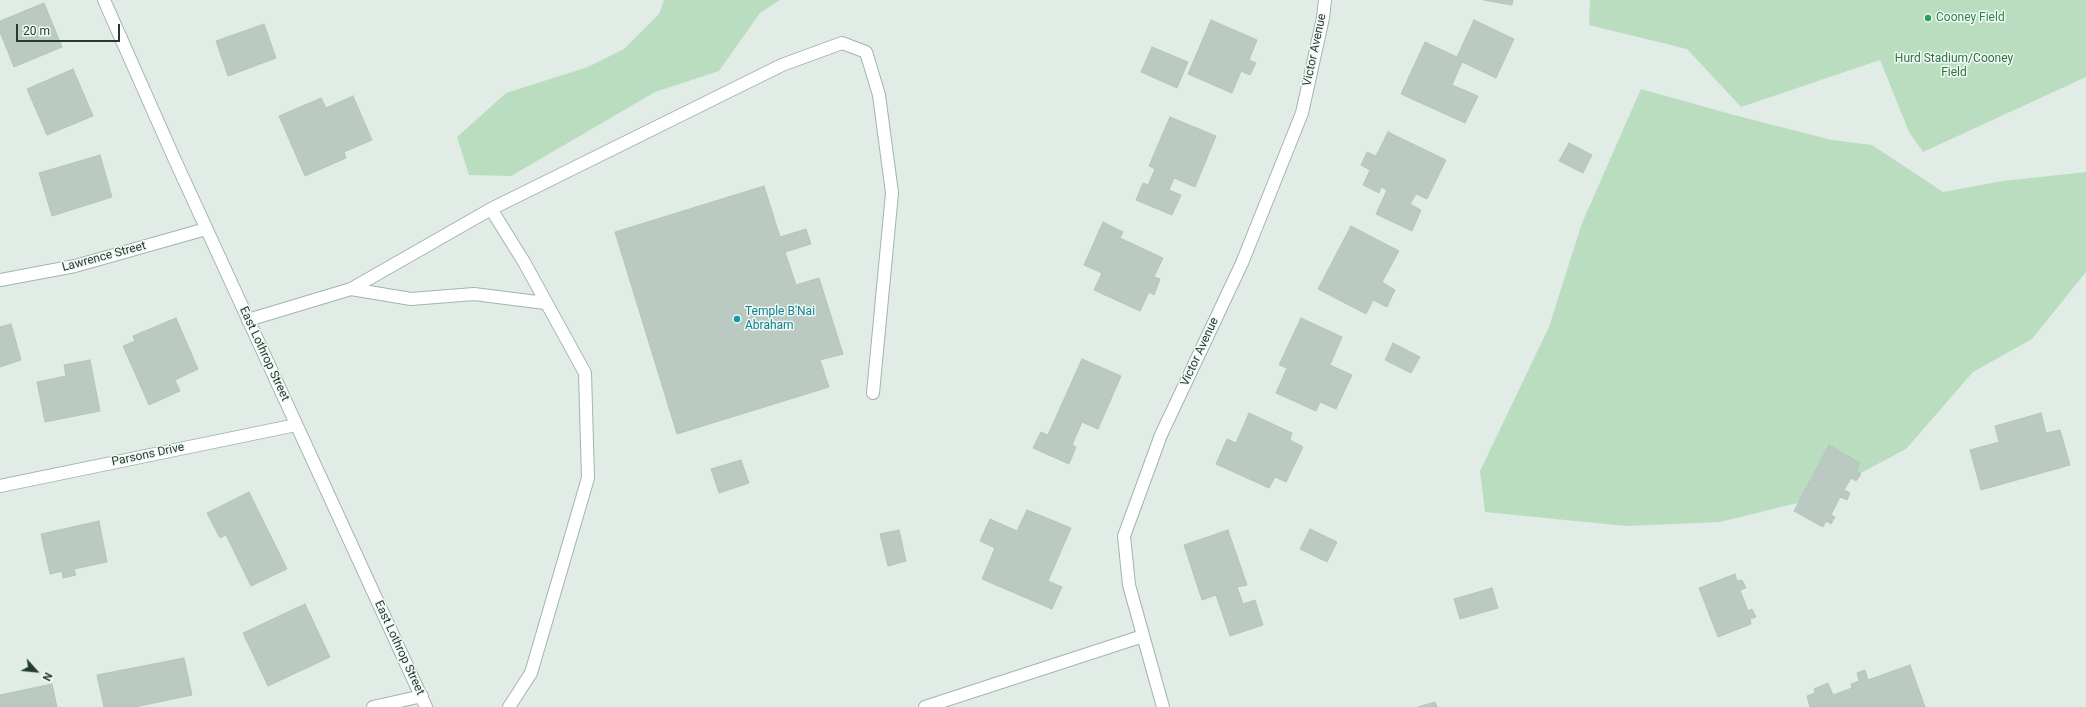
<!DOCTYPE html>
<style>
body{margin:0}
#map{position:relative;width:2086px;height:707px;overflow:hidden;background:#e1ece6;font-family:Roboto,sans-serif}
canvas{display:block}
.north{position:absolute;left:16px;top:651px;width:40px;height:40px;-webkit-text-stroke:3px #f2f8f4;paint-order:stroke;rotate:117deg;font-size:11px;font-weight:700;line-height:16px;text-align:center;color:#223c32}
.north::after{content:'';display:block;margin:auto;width:14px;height:18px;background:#223c32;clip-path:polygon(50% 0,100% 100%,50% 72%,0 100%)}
.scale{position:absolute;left:16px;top:24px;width:104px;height:18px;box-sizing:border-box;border:2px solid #223c32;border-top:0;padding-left:5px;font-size:12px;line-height:14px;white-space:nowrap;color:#223c32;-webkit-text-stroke:3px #f2f8f4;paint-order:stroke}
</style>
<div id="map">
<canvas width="2086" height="707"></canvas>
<div class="north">N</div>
<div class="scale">20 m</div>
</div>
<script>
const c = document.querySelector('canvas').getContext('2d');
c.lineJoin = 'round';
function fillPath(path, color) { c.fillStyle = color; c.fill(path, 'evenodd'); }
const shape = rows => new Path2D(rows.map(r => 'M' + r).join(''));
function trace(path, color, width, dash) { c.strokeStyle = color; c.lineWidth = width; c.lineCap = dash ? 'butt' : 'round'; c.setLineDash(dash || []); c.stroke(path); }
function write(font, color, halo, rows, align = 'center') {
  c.font = font + ' Roboto,sans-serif'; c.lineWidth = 3; c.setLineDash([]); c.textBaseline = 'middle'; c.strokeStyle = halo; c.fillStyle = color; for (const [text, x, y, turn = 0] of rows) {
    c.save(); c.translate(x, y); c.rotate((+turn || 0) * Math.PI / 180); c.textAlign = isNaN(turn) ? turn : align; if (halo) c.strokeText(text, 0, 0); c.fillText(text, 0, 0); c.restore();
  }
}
fillPath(shape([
 [664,0,780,0,760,13,719,71,655,92,511,176,469,175,457,137,506,93,588,67,624,49,659,14],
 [1590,0,2086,0,2086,77,1923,152,1909,132,1880,60,1741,107,1687,49,1589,25],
 [1641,89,1734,115,1832,140,1872,145,1943,192,2003,181,2086,172,2086,272,2032,339,1973,372,1906,449,1810,500,1720,522,1626,526,1485,512,1480,471,1549,327,1582,223]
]), '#baddc0');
const building = shape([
 [1484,0,1513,0,1512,5,1484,0],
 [44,3,62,47,14,67,0,32,0,21,44,3],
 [1211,20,1257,40,1249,60,1256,63,1250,75,1241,71,1232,93,1188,74,1211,20],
 [1474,20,1514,39,1496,78,1462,62,1452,85,1478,96,1465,123,1401,94,1425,42,1457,57,1474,20],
 [264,24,276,58,228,76,216,41,264,24],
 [1152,47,1188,62,1177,88,1141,72,1152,47],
 [73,69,93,116,47,135,27,89,73,69],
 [353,96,372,140,344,152,346,158,305,176,279,116,321,98,326,108,353,96],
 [1170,117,1216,136,1195,187,1174,178,1169,190,1181,195,1172,215,1136,200,1143,183,1148,185,1155,169,1149,166,1170,117],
 [1388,132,1446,160,1427,199,1416,194,1410,204,1421,210,1412,231,1376,214,1387,190,1381,187,1379,193,1363,185,1370,170,1361,165,1367,152,1376,156,1388,132],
 [1569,143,1592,155,1583,173,1559,161,1569,143],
 [100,155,112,197,52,216,39,173,100,155],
 [764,186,780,237,806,229,811,244,785,252,796,285,819,278,843,354,820,360,829,387,677,434,615,232,764,186],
 [1103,222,1123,232,1120,238,1163,258,1154,277,1160,279,1154,295,1149,292,1140,311,1094,290,1102,273,1084,265,1103,222],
 [1351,226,1399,251,1382,282,1395,290,1387,307,1373,300,1366,314,1318,289,1351,226],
 [176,318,198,369,175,380,180,391,149,405,123,346,135,341,133,336,176,318],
 [1301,318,1342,337,1330,365,1352,375,1336,409,1320,402,1316,411,1276,393,1287,368,1279,365,1301,318],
 [11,324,21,360,0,367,0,327,11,324],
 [1393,343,1420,357,1411,373,1385,360,1393,343],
 [1082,359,1121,376,1098,429,1082,422,1072,445,1076,447,1069,464,1033,448,1041,432,1048,435,1082,359],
 [90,360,100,411,45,422,37,382,66,376,64,365,90,360],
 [1249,413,1292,433,1290,440,1303,447,1286,482,1275,477,1269,488,1216,464,1227,439,1236,443,1249,413],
 [2041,413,2046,433,2060,430,2070,465,1981,490,1970,450,1999,442,1995,426,2041,413],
 [1829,445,1860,463,1856,471,1861,474,1856,481,1851,478,1844,490,1850,493,1847,500,1840,497,1831,515,1835,517,1831,524,1826,521,1823,527,1794,511,1829,445],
 [741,460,749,483,719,493,711,469,741,460],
 [249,492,287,569,251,586,226,535,220,538,207,513,249,492],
 [1027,510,1071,528,1048,581,1062,587,1052,609,982,579,995,548,980,541,990,519,1017,531,1027,510],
 [99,521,107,562,74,569,76,575,63,578,62,571,50,574,41,534,99,521],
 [1310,529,1337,542,1327,562,1300,549,1310,529],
 [899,530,906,561,888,566,880,534,899,530],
 [1228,530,1247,585,1237,587,1243,604,1255,600,1263,625,1230,636,1216,595,1202,600,1184,545,1228,530],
 [1735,574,1737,581,1742,580,1746,588,1740,590,1748,611,1752,609,1756,617,1750,619,1751,624,1718,637,1699,588,1735,574],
 [1492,588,1498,608,1460,619,1454,599,1492,588],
 [305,604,330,657,268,686,243,633,305,604],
 [184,658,192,695,135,707,104,707,97,675,184,658],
 [1910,665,1925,707,1810,707,1807,696,1815,693,1814,689,1828,683,1833,695,1852,688,1851,684,1859,681,1857,673,1865,670,1868,680,1910,665],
 [52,684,57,707,0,707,0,695,52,684],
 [1435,702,1437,707,1418,707,1435,702]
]);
fillPath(building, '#bac9c2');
trace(building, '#b4c5bc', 1);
const service = shape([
 [351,289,411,299,474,294,545,303],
 [248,320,351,289,491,209],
 [509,707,531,673,588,478,585,373,524,262,491,209,782,65,842,43,866,52,879,95,892,193,873,393],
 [925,707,1143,636]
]);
const minor = shape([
 [104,0,174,158,426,707],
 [0,280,75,266,206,229],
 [0,486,296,425],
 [373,707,422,696],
 [1163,707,1129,585,1124,536,1161,435,1242,263,1302,113,1323,18,1325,0]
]);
trace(service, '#a4b4ac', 14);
trace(minor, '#a4b4ac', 14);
trace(service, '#fff', 12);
trace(minor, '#fff', 12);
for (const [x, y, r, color] of [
 [1928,18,4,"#2e9e5b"],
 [737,319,4,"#0f9aa8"]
]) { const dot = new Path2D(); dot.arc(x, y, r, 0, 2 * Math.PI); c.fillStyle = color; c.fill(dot); trace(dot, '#f2f8f4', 1.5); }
write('12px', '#27864d', '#f2f8f4', [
 ["Cooney Field",1936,18]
], 'left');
write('12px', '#223c32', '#f2f8f4', [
 ["Victor Avenue",1315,50,-78],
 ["Lawrence Street",104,257,-15],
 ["Victor Avenue",1200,352,-65],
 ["East Lothrop Street",264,354,65],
 ["Parsons Drive",148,455,-12],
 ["East Lothrop Street",399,648,65]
]);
write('12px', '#2c7340', '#f2f8f4', [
 ["Hurd Stadium/Cooney",1954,59],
 ["Field",1954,73]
]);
write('12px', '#0d838f', '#f2f8f4', [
 ["Temple B'Nai",745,312],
 ["Abraham",745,326]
], 'left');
</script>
